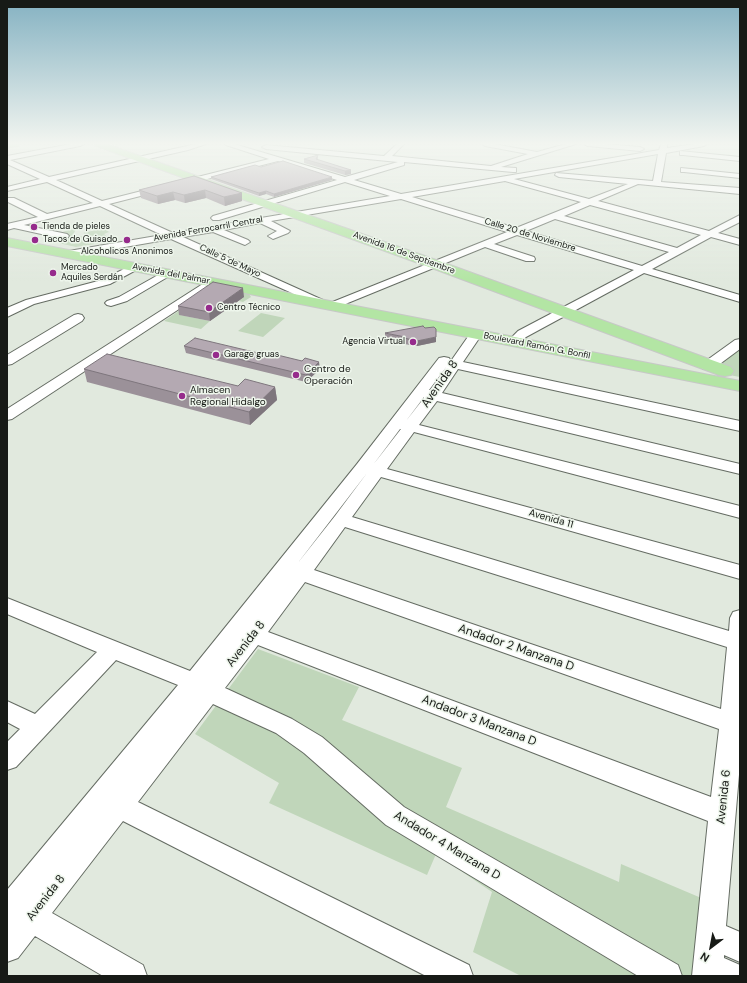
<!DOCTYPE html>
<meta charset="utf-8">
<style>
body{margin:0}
#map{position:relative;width:747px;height:983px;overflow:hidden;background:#e1e9de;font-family:"DM Sans",sans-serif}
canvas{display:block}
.frame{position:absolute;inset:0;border:8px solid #171a16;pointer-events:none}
.north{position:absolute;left:691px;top:927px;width:40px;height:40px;-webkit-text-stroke:3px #eef6ec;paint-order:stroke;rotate:212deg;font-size:11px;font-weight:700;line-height:16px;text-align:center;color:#171a16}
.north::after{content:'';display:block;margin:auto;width:14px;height:18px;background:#171a16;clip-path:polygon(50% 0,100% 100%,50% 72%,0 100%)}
</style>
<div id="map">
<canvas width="747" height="983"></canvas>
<div class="frame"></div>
<div class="north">N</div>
</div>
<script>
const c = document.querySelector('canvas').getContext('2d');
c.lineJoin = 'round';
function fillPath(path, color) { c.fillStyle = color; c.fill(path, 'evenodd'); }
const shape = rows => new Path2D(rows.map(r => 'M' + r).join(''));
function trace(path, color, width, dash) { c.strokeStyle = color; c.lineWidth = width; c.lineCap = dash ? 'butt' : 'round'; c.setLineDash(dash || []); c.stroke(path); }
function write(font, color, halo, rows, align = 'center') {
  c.font = font + ' "DM Sans",sans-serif'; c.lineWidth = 3; c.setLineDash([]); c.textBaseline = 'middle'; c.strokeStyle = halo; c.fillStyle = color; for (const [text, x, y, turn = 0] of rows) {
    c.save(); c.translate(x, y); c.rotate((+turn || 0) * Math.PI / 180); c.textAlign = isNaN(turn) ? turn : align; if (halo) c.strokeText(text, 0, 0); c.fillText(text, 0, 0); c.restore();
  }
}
fillPath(shape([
 [104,228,109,232,104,234,111,240,106,241,107,242,76,247,54,242,68,236,60,233,68,230,76,229,73,235,77,237,83,236,86,239,93,237,83,233],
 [214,287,249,294,251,297,243,302,239,301,244,297,180,315,210,321,201,329,164,321],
 [261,313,285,318,263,337,238,331],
 [740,345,740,377,729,375,709,367],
 [258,649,359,687,342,720,462,768,446,807,619,882,621,864,706,900,697,976,521,976,473,952,492,892,436,854,427,875,269,803,279,783,195,734]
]), '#c0d6ba');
const minor = shape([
 [71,144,84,144,80,146,10,160,49,177,196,144,206,144,188,150,56,180,102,201,269,159,226,145,225,144,234,144,345,177,398,162,266,149,262,147,266,145,384,156,397,144,404,144,392,156,491,166,528,154,485,146,482,144,494,144,537,152,566,144,576,144,501,167,516,168,516,172,513,172,404,162,404,165,354,180,401,194,659,150,661,144,667,144,667,148,694,144,707,144,704,146,666,153,661,182,740,188,740,194,638,184,598,201,709,231,740,215,740,222,718,233,740,239,740,245,711,237,652,269,740,295,740,302,644,273,526,337,518,344,510,344,508,341,518,331,634,270,517,235,494,244,534,257,535,259,534,261,526,261,485,247,338,307,330,307,328,305,330,303,507,232,401,199,271,221,290,231,288,233,273,239,268,236,277,231,260,223,224,230,248,240,250,242,245,245,213,232,183,237,325,301,327,303,325,305,321,306,171,239,67,257,62,254,63,252,162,235,100,206,24,225,67,234,69,236,67,238,64,239,14,228,7,230,7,224,38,217,8,202,8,198,14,198,47,214,93,203,47,182,7,191,7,187,40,179,7,164,7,156,71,144],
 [658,154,653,181,556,173,555,175,559,177,628,184,589,199,514,179,658,154],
 [278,161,337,180,213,216,211,218,213,220,219,220,345,182,390,196,173,233,109,204,278,161],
 [505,181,581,202,516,228,412,197,505,181],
 [590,205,701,235,677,248,564,216,590,205],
 [555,219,669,252,642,266,526,231,555,219],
 [584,144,605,144,640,147,644,149,640,151,588,146,584,144],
 [680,151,740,157,740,161,683,155,680,155,680,151],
 [681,168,740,174,740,178,684,172,681,172,681,168],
 [134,264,138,265,139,267,138,269,110,284,34,304,7,317,7,308,26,300,102,280,134,264],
 [167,270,171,271,172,273,171,275,127,301,111,306,107,305,105,303,107,301,119,297,167,270],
 [213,279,218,282,217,284,12,419,7,420,7,409,209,280,213,279],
 [78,314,82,315,84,318,82,321,12,364,7,365,7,355,74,315,78,314],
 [476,330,480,331,482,334,463,362,740,421,740,431,458,369,442,393,740,464,740,474,437,401,419,425,740,506,740,518,414,432,387,469,740,565,740,579,381,477,352,517,729,631,730,618,733,612,740,610,740,763,726,926,740,932,740,962,724,955,724,958,740,965,740,976,692,976,708,821,258,645,225,688,292,719,322,737,404,807,678,965,682,976,638,976,386,825,304,753,276,733,213,704,138,802,469,965,473,976,426,976,123,821,52,913,143,965,147,976,103,976,35,936,18,958,7,962,7,890,178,685,116,660,16,767,7,770,7,742,20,729,7,722,7,701,35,714,97,652,7,614,7,598,190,671,357,464,439,358,444,357,449,358,451,361,472,331,476,330],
 [447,366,430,390,429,390,447,366],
 [424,397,424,398,406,421,424,397],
 [400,429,401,429,373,465,400,429],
 [367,473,335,516,297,564,367,473],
 [345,527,727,647,721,709,314,570,345,527],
 [305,582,719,729,711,797,268,632,305,582],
 [740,339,740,349,713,369,703,369,701,366,703,363,735,340,740,339]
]);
const major = shape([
 [7,144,20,144,18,146,7,148,7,144],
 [94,144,106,144,439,261,731,367,734,371,731,375,725,376,719,375,429,267,96,146,94,144],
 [7,238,740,381,740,391,7,246,7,238]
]);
trace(minor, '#656c63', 2);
trace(major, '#c7c8c7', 2);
fillPath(minor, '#fff');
fillPath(major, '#b3e5a4');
fillPath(shape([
 [318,155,318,160,351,170,351,174,345,175,304,163,304,159],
 [261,167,332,180,274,197,266,194,259,196,211,179,211,177],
 [194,176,242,193,242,201,225,206,206,198,185,203,175,200,158,204,141,198,139,190],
 [244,297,210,321,179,315,178,306],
 [385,333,436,342,417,346,404,344,404,343,385,338],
 [184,346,320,369,306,382,186,353],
 [84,369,238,386,275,387,277,400,250,425,87,382]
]), '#9b9199');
fillPath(shape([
 [351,170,351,174,345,175,345,171],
 [332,177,332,180,274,197,274,194],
 [205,190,206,198,185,203,184,195],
 [266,191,266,194,259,196,259,193],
 [173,192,175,200,158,204,157,196],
 [242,193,242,201,225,206,224,197],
 [243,288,244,297,210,321,209,312],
 [436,337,436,342,417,346,417,341],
 [319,362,320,369,306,382,306,375],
 [275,387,277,400,250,425,249,412]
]), '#7e767d');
const building = shape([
 [318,155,316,159,351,170,345,171,304,159,318,155],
 [283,161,332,177,274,194,266,191,259,193,211,177,255,165,261,167,283,161],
 [194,176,242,193,224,197,205,190,184,195,173,192,157,196,139,190,194,176],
 [213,282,243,288,209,312,178,306,213,282],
 [423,326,425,328,434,327,436,329,436,337,417,341,404,338,405,337,385,333,423,326],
 [195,338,258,353,261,351,302,361,305,358,319,362,306,375,184,346,195,338],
 [107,354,238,386,245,379,275,387,249,412,84,369,107,354]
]);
fillPath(building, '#b4a9b2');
trace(building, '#7e767d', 1);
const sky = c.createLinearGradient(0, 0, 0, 281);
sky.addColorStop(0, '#85b2c2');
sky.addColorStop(0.51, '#f2f5f0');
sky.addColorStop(1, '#f2f5f000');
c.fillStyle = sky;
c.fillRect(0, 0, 747, 281);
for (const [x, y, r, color] of [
 [34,227,4,"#962b8c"],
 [35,240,4,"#962b8c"],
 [127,240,4,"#962b8c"],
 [53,273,4,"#962b8c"],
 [209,308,4,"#962b8c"],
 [413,342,4,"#962b8c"],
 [216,355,4,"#962b8c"],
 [296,375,4,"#962b8c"],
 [182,396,4,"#962b8c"]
]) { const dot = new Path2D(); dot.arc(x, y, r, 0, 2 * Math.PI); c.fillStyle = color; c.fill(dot); trace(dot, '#eef6ec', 1.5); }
write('9px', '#171a16', '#eef6ec', [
 ["Tienda de pieles",42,227],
 ["Tacos de Guisado",43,240],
 ["Alcoholicos Anonimos",127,252,"center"],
 ["Mercado",61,268],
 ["Aquiles Serdán",61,278],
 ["Centro Técnico",217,308],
 ["Agencia Virtual",405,342,"right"],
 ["Garage gruas",224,355]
], 'left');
write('9px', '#171a16', '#eef6ec', [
 ["Avenida Ferrocarril Central",208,229,-10],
 ["Calle 20 de Noviembre",530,235,17],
 ["Avenida 16 de Septiembre",404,253,20],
 ["Calle 5 de Mayo",230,261,25],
 ["Avenida del Palmar",171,274,11],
 ["Boulevard Ramón G. Bonfil",537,346,11]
]);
write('10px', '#171a16', '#eef6ec', [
 ["Centro de",304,369],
 ["Operación",304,381],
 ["Almacen",190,390],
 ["Regional Hidalgo",190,402]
], 'left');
write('10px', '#171a16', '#eef6ec', [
 ["Avenida 11",551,519,16]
]);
write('12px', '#171a16', '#eef6ec', [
 ["Avenida 8",440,384,-55],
 ["Avenida 8",246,644,-52],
 ["Andador 2 Manzana D",516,648,19],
 ["Andador 3 Manzana D",479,721,21],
 ["Avenida 6",724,797,-84],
 ["Andador 4 Manzana D",447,846,31],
 ["Avenida 8",46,898,-52]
]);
</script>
